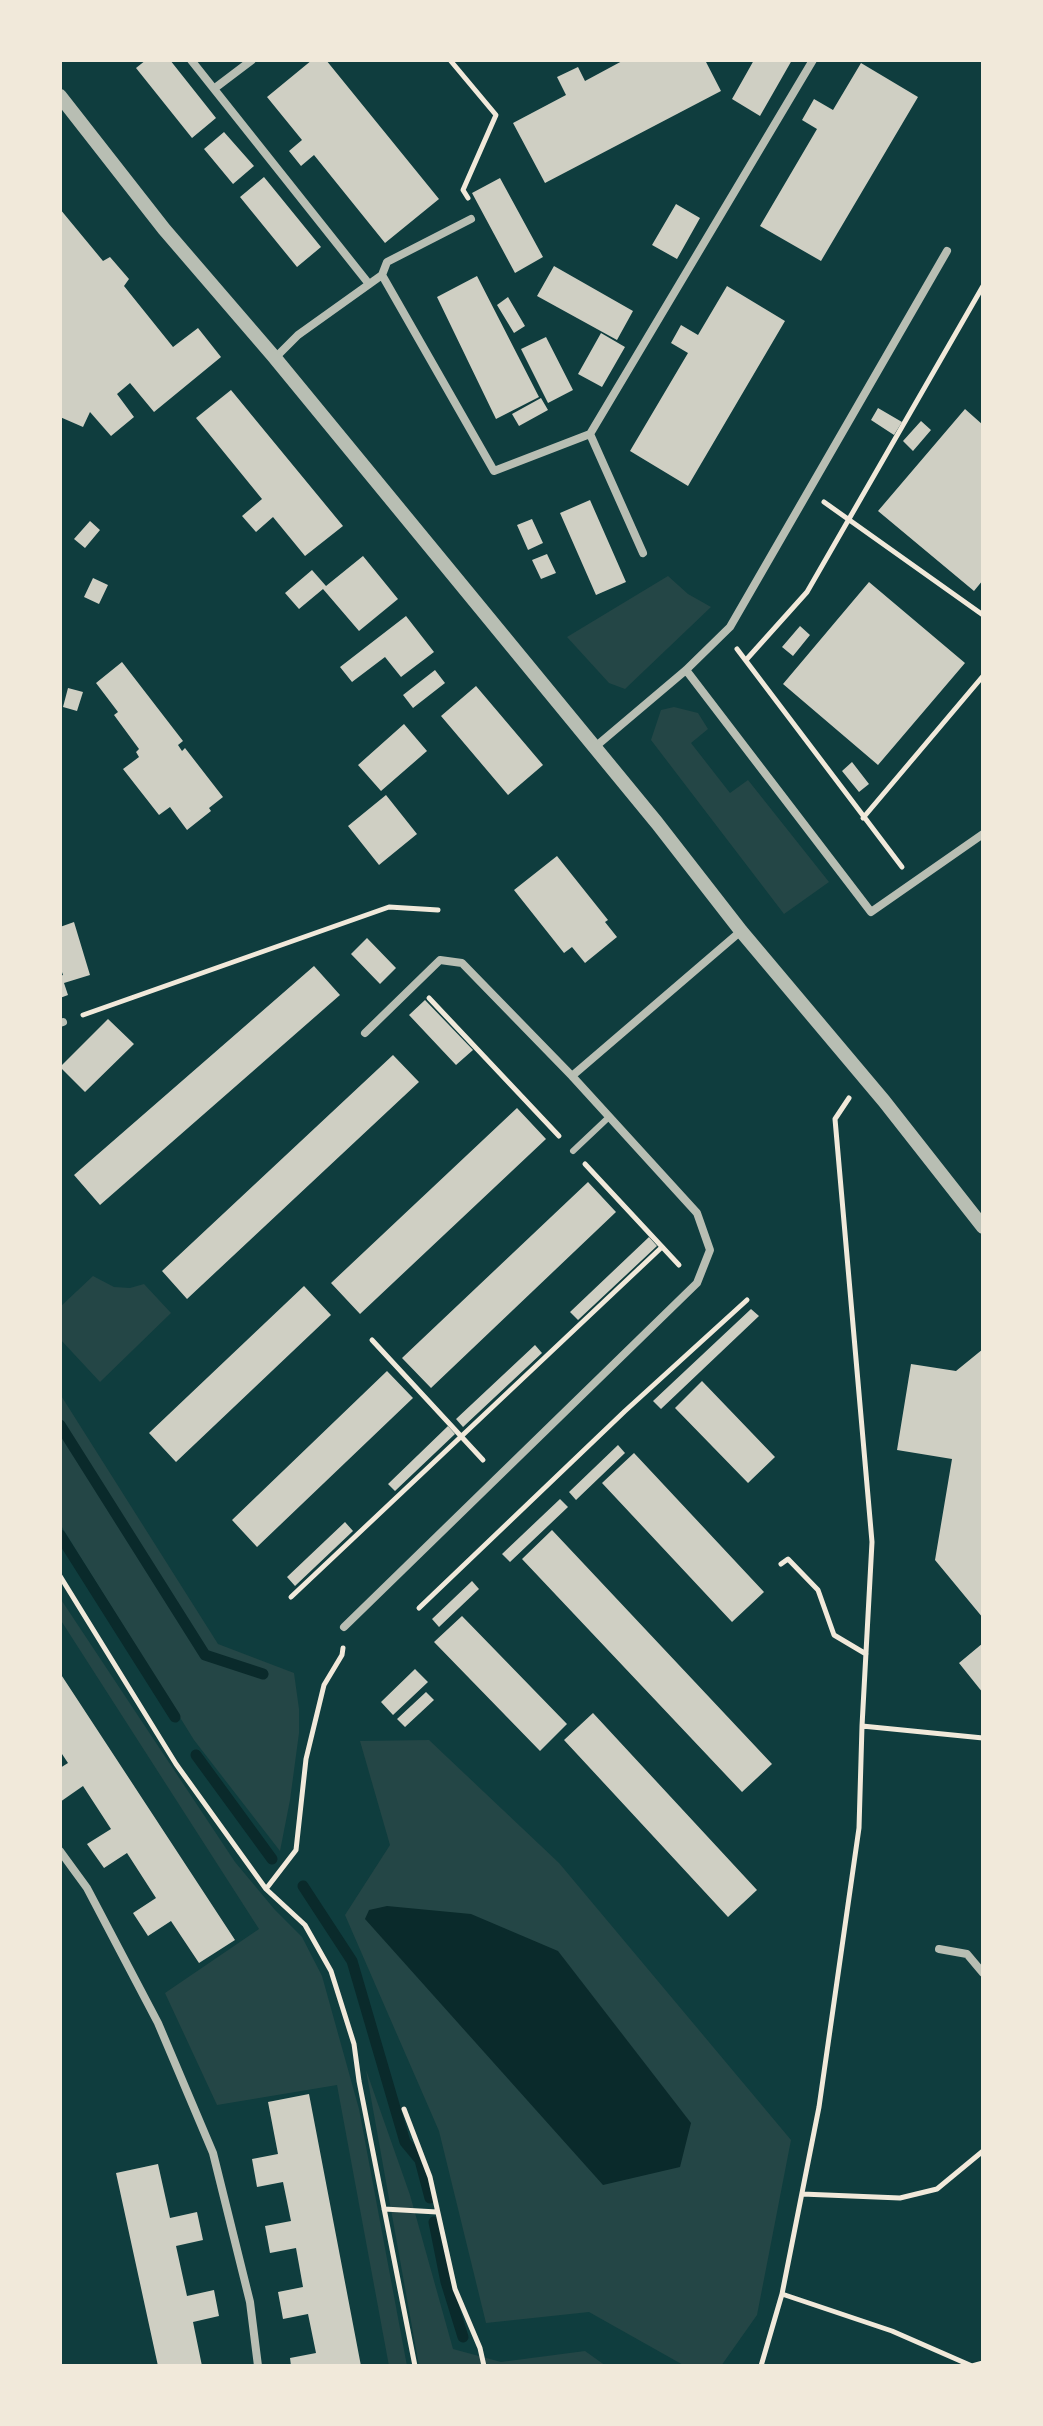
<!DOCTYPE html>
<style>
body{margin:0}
#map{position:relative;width:1043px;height:2426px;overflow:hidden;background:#0f3d3e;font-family:"Sofia Sans Condensed",sans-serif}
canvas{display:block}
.frame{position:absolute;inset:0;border:62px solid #f1e9da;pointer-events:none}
</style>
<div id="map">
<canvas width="1043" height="2426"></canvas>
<div class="frame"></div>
</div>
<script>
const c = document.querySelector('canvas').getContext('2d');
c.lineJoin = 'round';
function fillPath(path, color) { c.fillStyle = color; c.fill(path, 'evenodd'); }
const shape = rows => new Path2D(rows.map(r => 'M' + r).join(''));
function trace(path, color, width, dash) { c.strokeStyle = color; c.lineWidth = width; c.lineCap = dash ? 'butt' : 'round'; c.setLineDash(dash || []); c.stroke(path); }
fillPath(shape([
 [668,576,688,594,711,607,625,689,609,683,567,637],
 [674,707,698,713,708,729,691,743,730,793,748,780,829,882,784,914,651,740,661,710],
 [93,1276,114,1287,130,1288,144,1284,171,1313,100,1382,60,1339,60,1307],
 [60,1394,218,1644,294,1673,299,1709,299,1733,290,1800,280,1851,194,1740,60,1524],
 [60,1598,235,1862,275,1910,302,1937,322,1976,359,2109,407,2366,389,2366,337,2085,217,2105,165,1993,259,1929,60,1619],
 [429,1740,559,1863,791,2140,757,2315,721,2366,685,2366,589,2312,486,2323,439,2131,345,1915,390,1845,360,1741],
 [366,2070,410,2195,453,2349,501,2362,585,2351,606,2366,419,2366]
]), '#244646');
fillPath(shape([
 [387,1906,471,1914,558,1951,691,2123,680,2167,603,2185,365,1919,369,1910]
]), '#0a2a2b');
trace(shape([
 [60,1425,205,1655,263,1674],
 [60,1535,175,1717],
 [196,1755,272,1859],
 [303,1886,352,1961,405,2142,420,2160,430,2198],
 [434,2222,446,2282,463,2337]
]), '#0a2a2b', 11);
fillPath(shape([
 [146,60,170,60,216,118,192,138,136,68],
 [312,60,326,60,439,199,385,243,314,155,301,166,289,151,302,140,267,97],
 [624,60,705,60,721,91,545,183,513,123,566,95,557,77,578,67,585,81],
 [754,60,792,60,760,116,732,99],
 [861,63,918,97,821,261,760,226,817,129,802,120,814,99,833,110],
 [224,132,254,166,233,184,204,149],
 [264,177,321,247,297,267,240,197],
 [500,178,543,257,515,273,472,193],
 [676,204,700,218,677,259,652,245],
 [60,209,103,261,110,257,129,279,124,286,173,347,198,328,221,357,154,412,130,383,117,394,134,417,111,436,90,412,83,427,60,417],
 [554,266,633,311,617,340,537,296],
 [477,276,539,397,496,419,437,297],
 [727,286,785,321,688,486,630,451,688,353,671,343,681,325,698,335],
 [508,297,525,326,514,333,497,305],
 [601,333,625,347,602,387,578,374],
 [546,337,573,390,548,403,521,349],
 [231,390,343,526,305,556,273,517,256,532,242,516,262,499,196,418],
 [541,398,548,410,519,426,512,414],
 [878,408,902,422,894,435,871,420],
 [965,409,983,425,983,580,974,591,878,511],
 [921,421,931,430,913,451,903,441],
 [590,500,626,582,596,595,560,513],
 [532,519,543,543,528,550,517,525],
 [90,521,100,530,85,548,74,539],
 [547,554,556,573,541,579,532,560],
 [363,556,398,599,359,631,323,589,299,609,285,593,312,570,326,586],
 [93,578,108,585,99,604,84,597],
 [869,582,965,663,878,765,783,684],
 [406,616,434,652,401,677,385,657,352,682,340,667],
 [800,626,810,635,793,656,782,647],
 [122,662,183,741,178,745,182,751,185,748,223,797,209,808,211,811,187,830,170,807,159,815,123,769,139,757,136,752,139,749,114,715,118,712,96,683],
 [435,670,445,683,413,708,403,695],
 [476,686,543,765,508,795,441,716],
 [68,688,83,692,77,711,63,707],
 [404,724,427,751,381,791,358,765],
 [852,762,869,784,859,792,842,771],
 [386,795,417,834,379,865,348,826],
 [557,856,608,920,605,922,617,937,585,963,572,947,564,953,514,890],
 [74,922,90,975,64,983,68,995,60,998,60,976,63,975,60,966,60,927],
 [367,938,396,968,380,984,351,954],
 [314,966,340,995,100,1205,74,1175],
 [425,1000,473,1050,456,1065,409,1015],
 [108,1019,134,1044,85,1092,60,1067],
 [393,1055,419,1082,187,1299,162,1271],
 [517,1108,546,1139,360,1314,331,1283],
 [588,1182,616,1212,431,1388,402,1358],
 [649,1237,657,1246,578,1320,570,1312],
 [304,1286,331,1315,176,1462,149,1433],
 [751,1309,759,1316,661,1409,653,1401],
 [535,1345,542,1353,463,1427,456,1419],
 [983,1349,983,1618,935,1560,952,1459,897,1450,911,1364,956,1371],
 [387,1371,413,1398,257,1547,232,1520],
 [702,1381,775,1457,748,1483,675,1408],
 [448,1426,455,1434,395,1491,388,1484],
 [618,1445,625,1453,576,1500,569,1492],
 [634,1453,764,1592,732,1622,602,1483],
 [560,1499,568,1507,510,1562,502,1554],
 [345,1522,353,1531,295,1586,287,1577],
 [552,1530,772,1764,742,1792,522,1559],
 [472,1581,479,1589,439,1627,432,1619],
 [462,1616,567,1724,540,1751,434,1642],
 [983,1643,983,1693,959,1663],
 [415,1669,428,1682,393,1715,381,1702],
 [60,1673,235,1940,199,1963,171,1921,148,1936,133,1913,156,1898,127,1853,104,1868,87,1844,111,1829,83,1786,60,1802,60,1768,68,1763,60,1751],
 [426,1692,434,1700,405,1727,397,1719],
 [593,1713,757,1890,728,1917,564,1740],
 [309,2094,361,2366,291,2366,290,2358,316,2353,308,2314,283,2319,278,2292,303,2287,296,2248,270,2253,265,2226,291,2221,283,2182,257,2187,252,2159,278,2154,268,2102],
 [158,2164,170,2218,197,2212,203,2240,176,2246,187,2296,214,2290,219,2316,193,2322,202,2366,158,2366,116,2173]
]), '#cfcfc3');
trace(shape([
 [450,60,496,115,463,190,468,198],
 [824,502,983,615],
 [737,649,902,867],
 [746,660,807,592,983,286],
 [863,818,983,676],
 [429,998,559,1136],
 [83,1015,389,907,438,910],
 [585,1164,679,1265],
 [372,1340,483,1460],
 [781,1564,788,1559,818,1590,834,1635,866,1654],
 [60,1576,176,1764,266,1889,305,1925,331,1971,354,2044,359,2081,415,2366],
 [291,1597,662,1247],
 [419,1608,625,1411,747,1300],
 [862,1726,983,1738],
 [266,1889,296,1850,306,1759,324,1685,342,1655,343,1648],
 [404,2109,430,2177,455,2289,480,2348,484,2366],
 [802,2194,900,2198,937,2189,983,2151],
 [384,2209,437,2212],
 [782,2294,892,2331,972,2366,983,2363],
 [761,2366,782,2294,819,2107,859,1828,862,1726,872,1542,835,1119,849,1098]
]), '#f1e9da', 5);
trace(shape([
 [573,1151,609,1117]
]), '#b8beb3', 6);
trace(shape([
 [191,60,369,284],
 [215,88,252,60],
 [382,275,387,262,471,219],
 [275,358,298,335,382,275,494,471,590,434,813,60],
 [590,434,643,553],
 [686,670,871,912,983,834],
 [595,747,686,670,730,627,947,251],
 [60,1023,63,1022],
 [365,1033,440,960,462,963,572,1076,741,931],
 [344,1627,697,1283,710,1250,697,1213,572,1076],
 [60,1851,87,1888,158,2023,213,2153,250,2302,258,2366],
 [939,1949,967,1954,983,1973]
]), '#b8beb3', 8);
trace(shape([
 [60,96,164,229,275,358,657,823,741,931,884,1101,983,1227]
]), '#b8beb3', 14);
</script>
